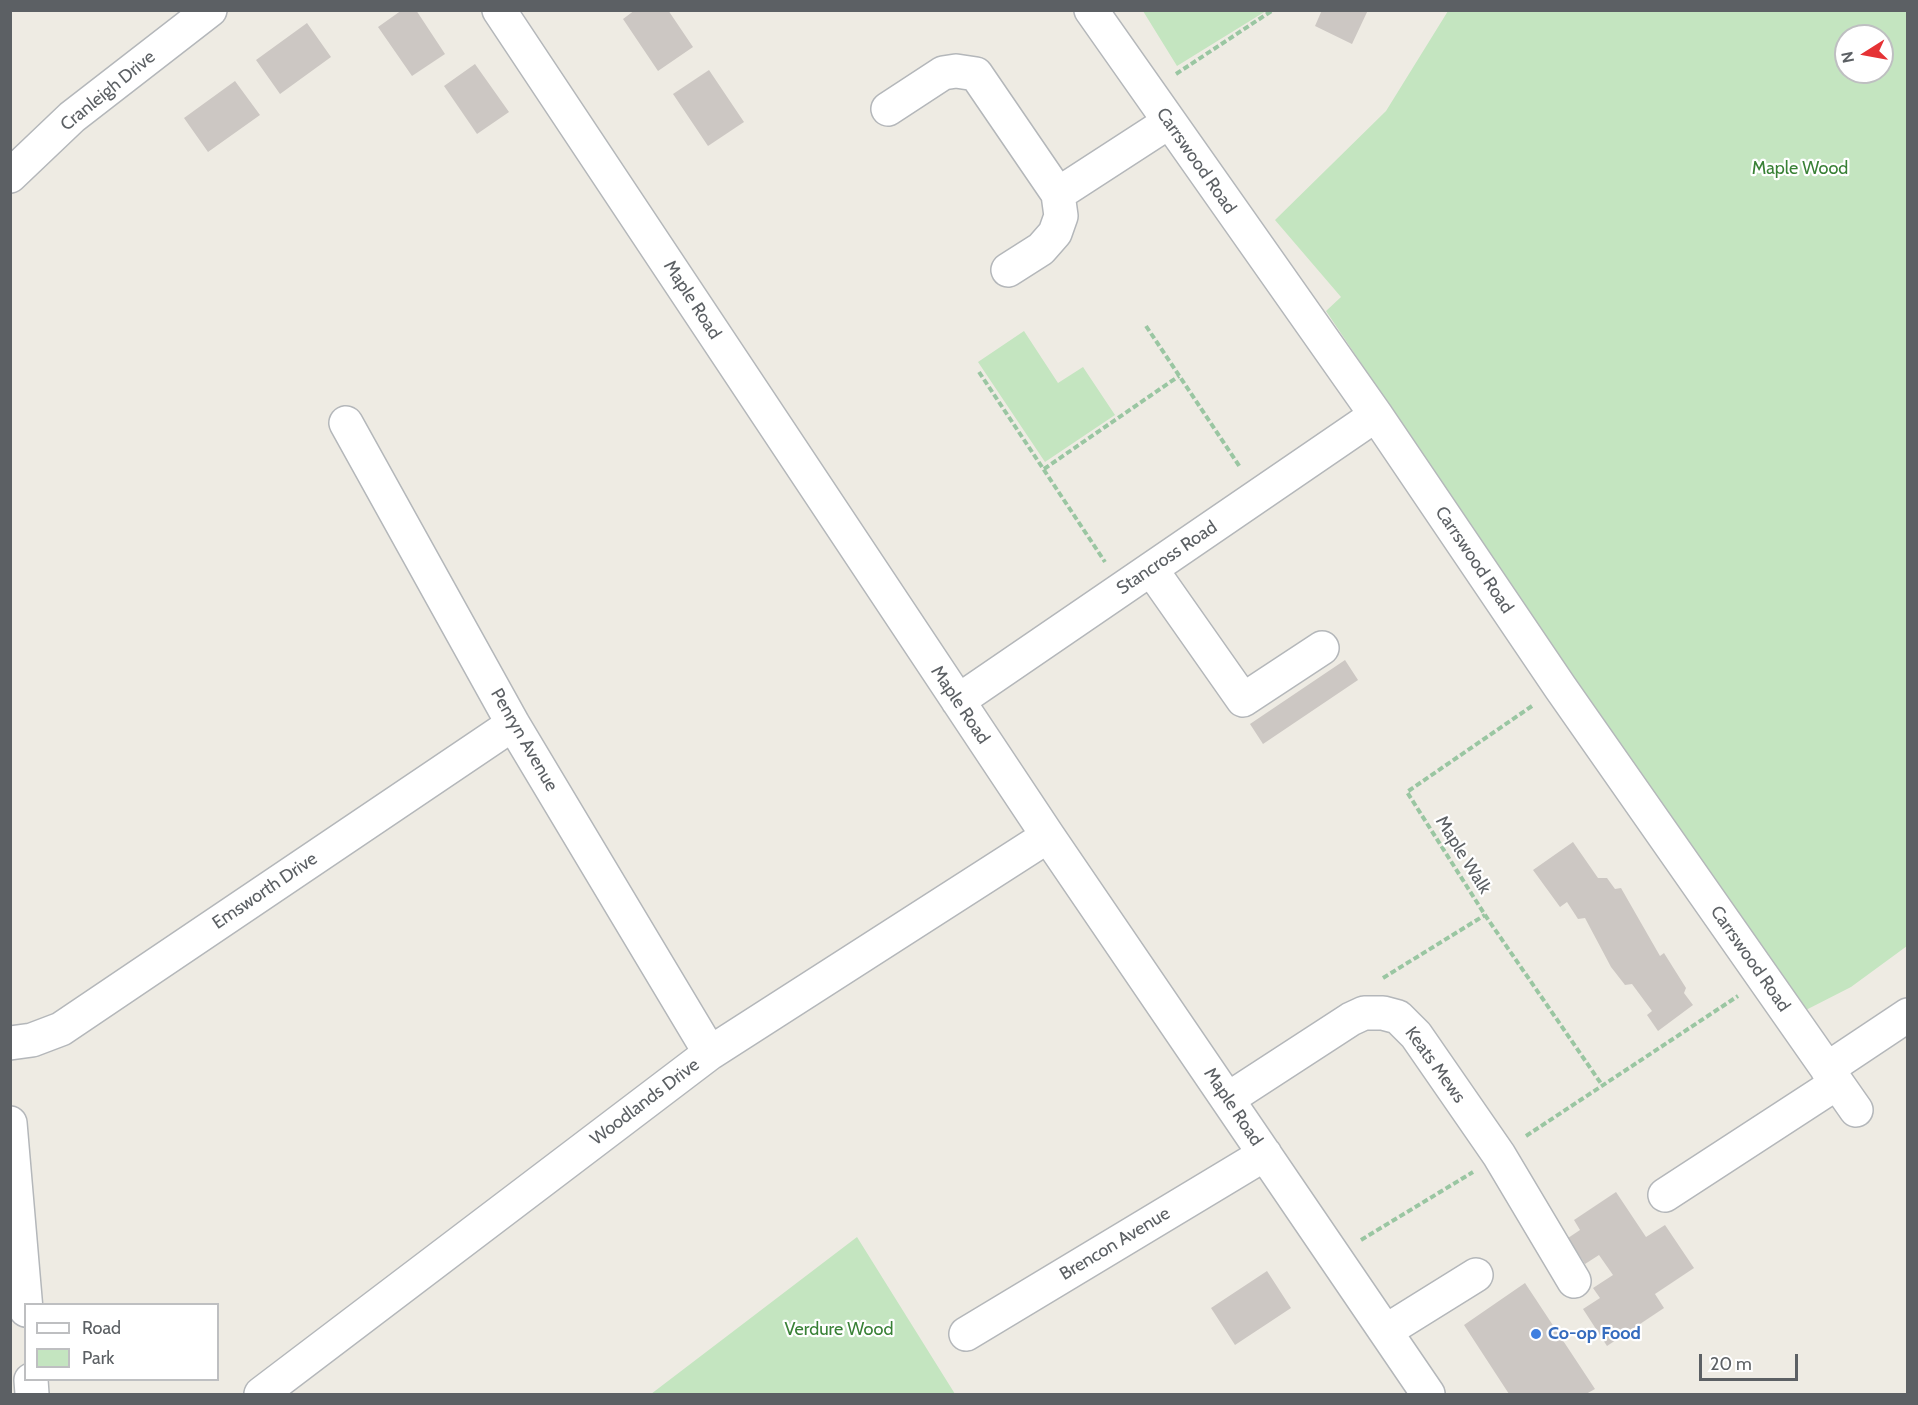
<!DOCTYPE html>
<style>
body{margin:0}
#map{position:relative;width:1918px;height:1405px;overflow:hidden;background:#eeebe3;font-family:Cabin,sans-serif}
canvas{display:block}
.frame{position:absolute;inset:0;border:12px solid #5c6064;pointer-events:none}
.legend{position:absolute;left:24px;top:1303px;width:195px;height:78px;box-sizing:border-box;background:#fff;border:2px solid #bebfc1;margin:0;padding:8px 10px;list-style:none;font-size:18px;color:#5c6064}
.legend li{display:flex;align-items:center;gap:12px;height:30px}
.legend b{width:30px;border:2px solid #bebfc1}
.north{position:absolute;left:1834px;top:24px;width:60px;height:60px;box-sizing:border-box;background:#fff;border:2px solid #bebfc1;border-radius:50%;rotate:259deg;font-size:16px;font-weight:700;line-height:24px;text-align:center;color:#5c6064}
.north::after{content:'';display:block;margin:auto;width:21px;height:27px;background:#e53235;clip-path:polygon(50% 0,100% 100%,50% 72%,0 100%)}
.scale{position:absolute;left:1699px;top:1354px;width:99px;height:27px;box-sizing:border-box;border:3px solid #5c6064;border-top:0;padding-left:8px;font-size:18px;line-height:21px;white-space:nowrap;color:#5c6064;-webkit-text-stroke:4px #fff;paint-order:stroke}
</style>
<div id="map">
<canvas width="1918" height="1405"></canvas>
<div class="frame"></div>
<ul class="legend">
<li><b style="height:8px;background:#fff"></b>Road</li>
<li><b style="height:16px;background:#c4e5c0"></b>Park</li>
</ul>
<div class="north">N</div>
<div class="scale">20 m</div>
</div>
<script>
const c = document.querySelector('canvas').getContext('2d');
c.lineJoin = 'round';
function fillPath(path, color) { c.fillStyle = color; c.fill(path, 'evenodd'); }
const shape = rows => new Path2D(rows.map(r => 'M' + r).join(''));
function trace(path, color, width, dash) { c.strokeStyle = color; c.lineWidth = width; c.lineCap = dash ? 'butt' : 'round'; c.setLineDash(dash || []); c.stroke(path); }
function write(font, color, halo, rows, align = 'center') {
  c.font = font + ' Cabin,sans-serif'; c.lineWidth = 4.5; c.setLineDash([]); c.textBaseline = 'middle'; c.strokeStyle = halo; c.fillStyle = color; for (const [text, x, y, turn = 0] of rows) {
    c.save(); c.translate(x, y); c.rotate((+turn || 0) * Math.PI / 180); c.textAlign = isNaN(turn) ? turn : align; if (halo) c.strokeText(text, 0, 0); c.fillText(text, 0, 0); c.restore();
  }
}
fillPath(shape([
 [1143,11,1266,11,1177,66],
 [1448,11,1907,11,1907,946,1851,987,1802,1012,1786,997,1326,311,1341,297,1275,220,1386,111],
 [1846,36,1882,36,1882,72,1846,72],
 [1024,331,1058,383,1083,367,1115,415,1045,462,978,362],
 [857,1237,955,1394,651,1394]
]), '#c4e5c0');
fillPath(shape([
 [402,10,416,10,445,54,412,76,378,27],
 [635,10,668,10,693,47,658,71,623,19],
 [1322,10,1368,10,1352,44,1315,26],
 [307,23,331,57,280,94,256,60],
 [475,64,509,112,477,134,444,86],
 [709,70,744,122,708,146,673,94],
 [235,81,260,115,208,152,184,118],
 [1345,660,1358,680,1263,744,1250,724],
 [1573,842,1598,878,1607,878,1615,889,1621,888,1660,956,1664,953,1686,988,1684,993,1693,1005,1658,1031,1647,1015,1652,1011,1632,984,1625,985,1611,967,1585,918,1578,919,1567,902,1560,907,1533,870],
 [1616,1192,1646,1237,1665,1225,1694,1268,1655,1294,1664,1308,1607,1346,1583,1309,1600,1298,1593,1288,1613,1275,1599,1255,1585,1264,1568,1238,1580,1230,1574,1220],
 [1267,1271,1291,1308,1235,1345,1211,1308],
 [1525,1283,1595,1389,1586,1394,1509,1394,1464,1325]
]), '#ccc7c3');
const minor = shape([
 [499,10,1048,836,1428,1394],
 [1091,10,1376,415,1560,687,1856,1110],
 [888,109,943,73,956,71,976,74,1058,194],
 [10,176,72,117,210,10],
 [1008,270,1041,249,1055,233,1061,216,1058,194,1169,122],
 [346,423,513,724,710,1053],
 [1151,569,1243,700,1322,648],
 [958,701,1376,415],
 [10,1043,32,1040,61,1029,513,724],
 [1827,1069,1908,1015],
 [1228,1099,1351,1019,1364,1013,1383,1013,1398,1017,1416,1035,1499,1155,1574,1281],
 [10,1123,26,1310],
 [1665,1195,1837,1083],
 [1386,1331,1476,1275],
 [966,1334,1265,1154],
 [31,1380,32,1394],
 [261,1394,710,1053,1048,836]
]);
trace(minor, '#b4b7ba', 36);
trace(shape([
 [1176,74,1273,10],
 [1146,326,1240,467],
 [979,372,1105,562],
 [1044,469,1179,376],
 [1532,706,1407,792,1485,915,1602,1085],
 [1383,978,1485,915],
 [1526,1136,1738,996],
 [1361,1240,1473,1172]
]), '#9ac6a2', 4, [6, 3]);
trace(minor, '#fff', 33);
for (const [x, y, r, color] of [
 [1536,1334,6,"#3f7fe0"]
]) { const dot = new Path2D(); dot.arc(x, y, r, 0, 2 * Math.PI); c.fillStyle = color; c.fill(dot); trace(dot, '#fff', 2); }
write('18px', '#5c6064', '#fff', [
 ["Cranleigh Drive",108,91,-39],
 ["Carrswood Road",1196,161,55],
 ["Maple Road",692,300,57],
 ["Stancross Road",1167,558,-34],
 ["Carrswood Road",1474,560,56],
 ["Maple Road",960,705,56],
 ["Penryn Avenue",524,740,60],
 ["Maple Walk",1463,855,58],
 ["Emsworth Drive",265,891,-34],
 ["Carrswood Road",1750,959,55],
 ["Keats Mews",1435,1065,54],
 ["Woodlands Drive",645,1102,-37],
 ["Maple Road",1233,1107,56],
 ["Brencon Avenue",1115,1244,-31]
]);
write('18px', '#398136', '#fff', [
 ["Maple Wood",1800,169],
 ["Verdure Wood",839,1330]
]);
write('bold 18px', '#366cbe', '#fff', [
 ["Co-op Food",1548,1334]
], 'left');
</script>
